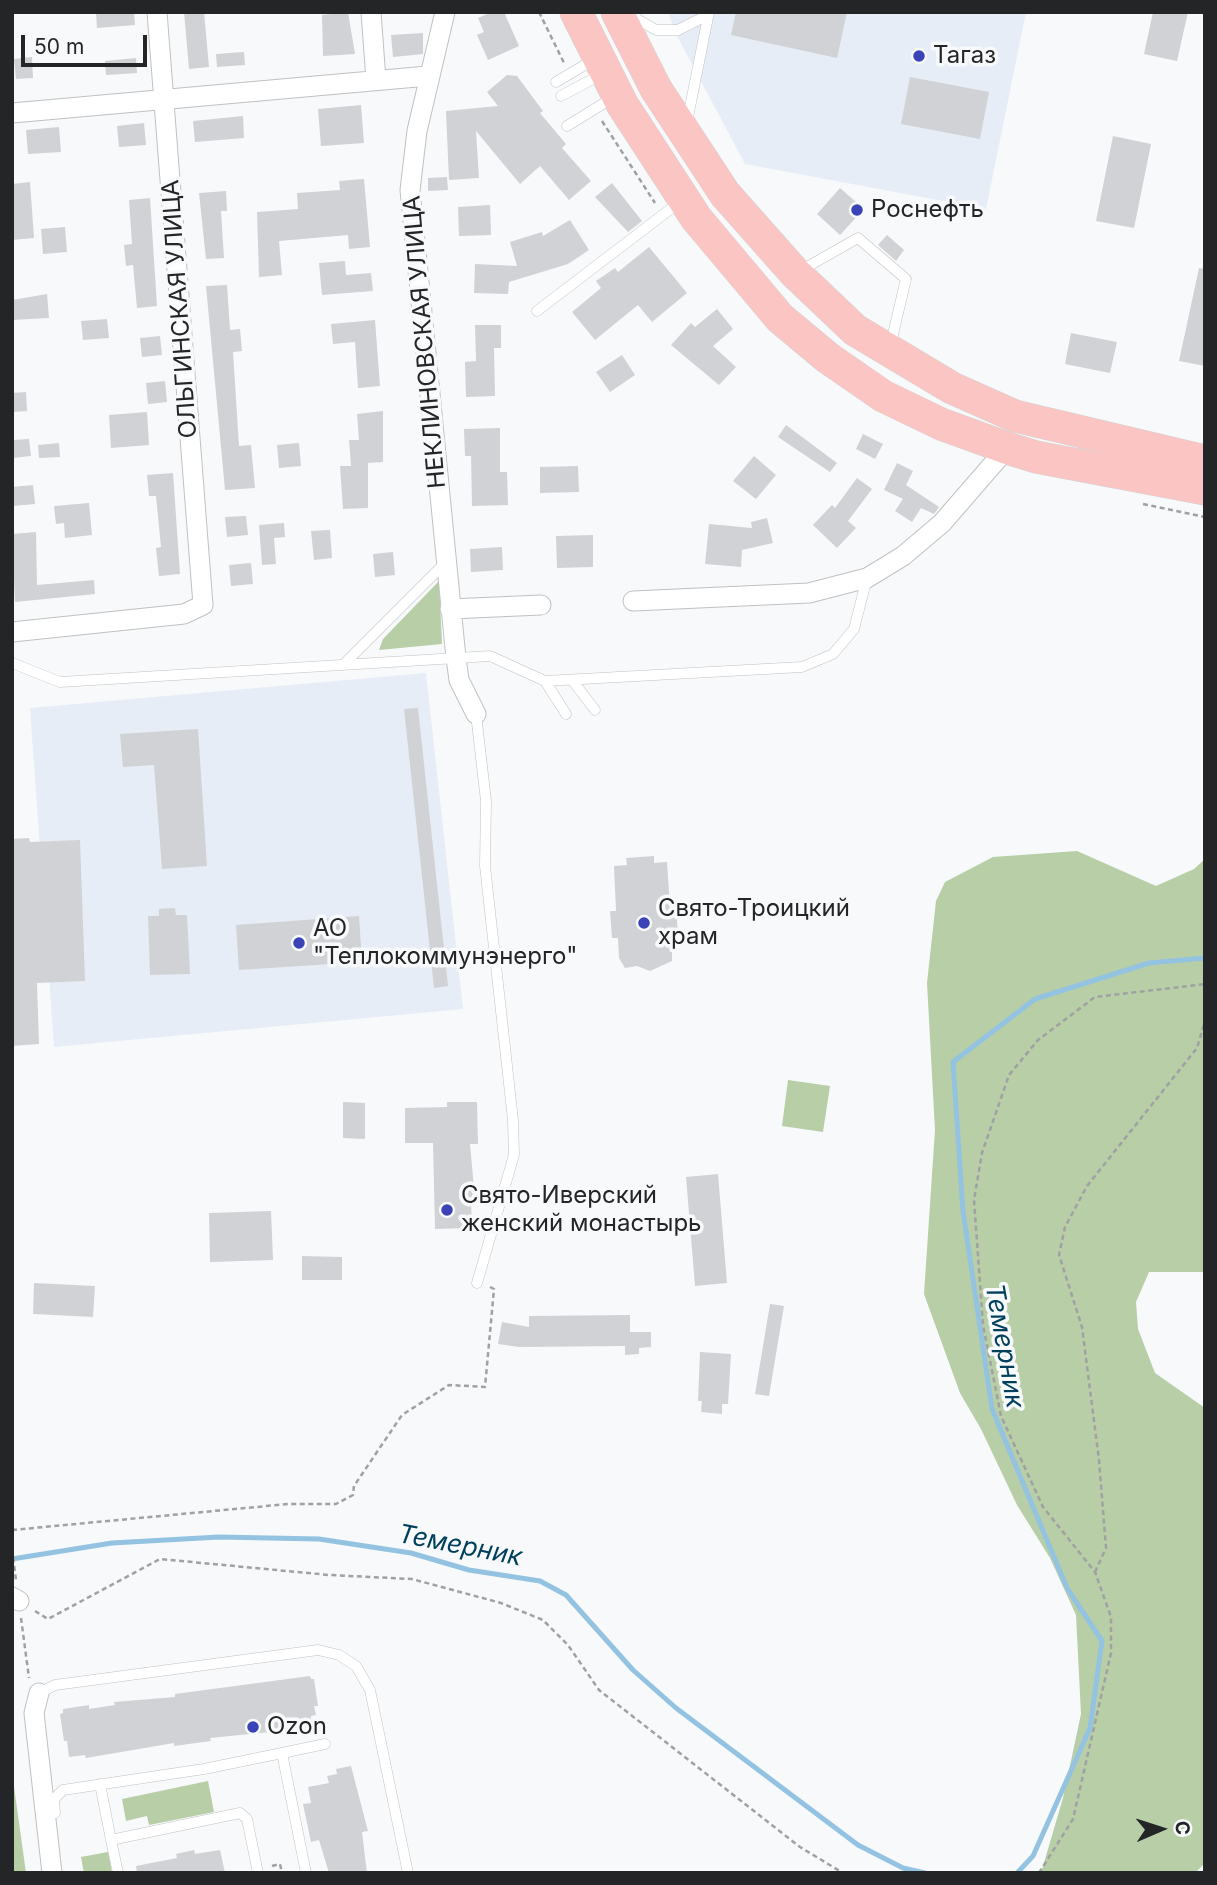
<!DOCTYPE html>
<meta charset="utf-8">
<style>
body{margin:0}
#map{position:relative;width:1217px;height:1885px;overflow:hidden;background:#f7f9fb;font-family:Inter,sans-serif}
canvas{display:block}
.frame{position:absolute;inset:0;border:14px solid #242526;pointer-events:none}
.north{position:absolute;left:1126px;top:1794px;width:70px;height:70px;-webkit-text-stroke:5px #f7f9fb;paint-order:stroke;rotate:87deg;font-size:19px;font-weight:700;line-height:28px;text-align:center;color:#242526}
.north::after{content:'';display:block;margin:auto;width:24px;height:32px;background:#242526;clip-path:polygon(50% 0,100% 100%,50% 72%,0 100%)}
.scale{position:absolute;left:21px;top:35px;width:126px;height:32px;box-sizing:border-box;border:4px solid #242526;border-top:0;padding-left:9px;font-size:21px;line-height:24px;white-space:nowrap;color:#242526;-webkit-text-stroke:5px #f7f9fb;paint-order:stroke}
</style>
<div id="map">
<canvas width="1217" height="1885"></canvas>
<div class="frame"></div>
<div class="north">С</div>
<div class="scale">50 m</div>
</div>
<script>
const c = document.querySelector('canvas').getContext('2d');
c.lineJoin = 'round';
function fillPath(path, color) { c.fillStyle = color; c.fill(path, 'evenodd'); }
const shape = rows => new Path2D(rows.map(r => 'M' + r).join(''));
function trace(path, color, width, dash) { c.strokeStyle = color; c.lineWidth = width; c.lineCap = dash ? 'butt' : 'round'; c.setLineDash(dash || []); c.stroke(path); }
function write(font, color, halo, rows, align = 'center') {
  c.font = font + ' Inter,sans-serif'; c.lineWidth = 7; c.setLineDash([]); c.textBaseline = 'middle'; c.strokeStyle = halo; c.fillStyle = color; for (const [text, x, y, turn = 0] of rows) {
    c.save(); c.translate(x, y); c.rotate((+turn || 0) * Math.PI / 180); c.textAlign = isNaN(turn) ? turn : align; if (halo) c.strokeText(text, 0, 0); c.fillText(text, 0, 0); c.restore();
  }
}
fillPath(shape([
 [668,12,1026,12,986,209,745,164,675,32],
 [426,673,463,1009,54,1047,30,708]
]), '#e7edf6');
fillPath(shape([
 [439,581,442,644,379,650,383,639],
 [1077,851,1156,886,1194,869,1205,859,1205,1272,1149,1272,1136,1302,1138,1329,1155,1373,1205,1408,1205,1863,1195,1873,1041,1873,1063,1798,1081,1714,1076,1615,1050,1558,1017,1505,981,1429,960,1393,924,1294,935,1130,927,983,936,901,945,882,993,857],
 [788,1080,830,1086,823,1132,782,1126],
 [12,1772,26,1873,12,1873],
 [208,1781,214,1812,149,1825,147,1816,126,1821,122,1799],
 [108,1852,112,1873,84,1873,81,1857]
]), '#b7cea7');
trace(shape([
 [12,1559,112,1543,219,1537,319,1539,411,1553,469,1570,540,1581,566,1595,633,1670,676,1708,858,1845,903,1868,925,1873],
 [1017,1873,1033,1856,1090,1728,1102,1641,1067,1588,992,1409,963,1211,953,1062,1035,999,1149,963,1205,958]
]), '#94c3e1', 5);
fillPath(shape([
 [96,12,134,12,135,25,97,28],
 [184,12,204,12,209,67,189,69],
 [348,12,355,54,323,56,322,15],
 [492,12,504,12,519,46,488,60,477,35,484,32,478,18],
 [736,12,847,12,837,58,731,35],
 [1153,12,1188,12,1177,61,1144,54],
 [423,33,423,54,393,57,391,35],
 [244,52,245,65,217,67,216,54],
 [32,57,33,78,16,79,14,59],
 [136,58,137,73,106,75,105,61],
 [507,75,517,76,543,111,540,113,566,144,562,148,591,181,569,200,540,166,520,184,476,131,479,178,449,180,446,111,498,106,487,92],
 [910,77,989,92,980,139,901,124],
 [361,105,364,143,321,146,318,109],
 [243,116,244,138,195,142,193,121],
 [144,123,146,145,119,147,117,126],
 [59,127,61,152,28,154,26,130],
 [1113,136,1151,144,1134,228,1096,221],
 [447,177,448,190,428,191,428,178],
 [364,179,370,247,349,249,348,235,279,241,282,275,259,277,257,212,298,209,297,193,340,190,339,181],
 [30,182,34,238,12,240,12,184],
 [612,183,642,221,628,232,595,197],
 [840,188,864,209,840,235,817,214],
 [226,191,227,211,221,211,224,258,206,259,199,193],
 [150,198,157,306,137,308,133,265,126,266,124,245,132,244,129,200],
 [490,205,491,235,459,236,458,207],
 [570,220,589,250,568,264,509,282,508,294,474,293,475,264,517,266,510,242,542,232,543,236],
 [65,227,67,252,43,254,41,229],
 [887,235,904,250,896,261,878,245],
 [649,247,687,293,652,322,638,305,595,340,572,312,601,288,596,281,615,268,618,272],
 [345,261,346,275,371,273,373,291,322,295,319,263],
 [1199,268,1205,269,1205,366,1179,361],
 [227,285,230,330,240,329,242,351,233,352,239,446,251,445,255,488,225,490,206,286],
 [47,294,49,318,12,320,12,300],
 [717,309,733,329,713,346,736,367,719,385,671,345,691,323,695,327],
 [107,319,109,338,83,340,81,321],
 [375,320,380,386,358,388,355,342,333,344,331,324],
 [475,325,501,325,501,348,494,348,495,396,466,397,465,362,476,361],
 [1071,333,1117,342,1110,373,1065,364],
 [160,336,162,355,142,357,140,338],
 [622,355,635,375,610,392,596,372],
 [165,381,167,402,148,404,146,383],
 [26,392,27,411,12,412,12,393],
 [383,411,383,462,368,463,368,508,343,509,340,466,351,466,349,440,359,440,357,414],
 [147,412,149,445,111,448,109,415],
 [786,425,837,463,830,472,778,437],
 [500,428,500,472,507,472,508,505,472,506,471,456,465,456,464,429],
 [863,434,883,444,875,459,856,449],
 [29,439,31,456,12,458,12,440],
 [59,443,60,457,39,458,38,445],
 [299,443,301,466,279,468,277,445],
 [754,456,776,475,756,499,733,481],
 [897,463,913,471,906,485,939,507,934,514,921,508,912,522,895,511,903,499,884,490],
 [578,466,579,492,540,493,540,467],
 [173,473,180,574,159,576,156,548,161,547,156,496,149,496,147,475],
 [857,478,872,489,848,521,856,528,837,548,813,525,832,505,835,508],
 [33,485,35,504,12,506,12,487],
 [89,503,92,535,65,538,64,523,56,524,54,506],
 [246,516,248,535,227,537,225,517],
 [767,518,773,543,742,550,741,567,705,564,709,524,752,528,751,522],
 [284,523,285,537,274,538,276,564,262,565,259,525],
 [330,530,332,558,314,560,311,531],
 [36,532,37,585,94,580,95,594,15,602,12,534],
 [593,535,593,567,557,568,556,536],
 [502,547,503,570,471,572,470,549],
 [393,552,395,575,375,577,373,554],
 [251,563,253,584,231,586,229,565],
 [418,708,448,986,434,988,404,709],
 [198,729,207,866,162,869,154,765,123,767,120,734],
 [29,838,30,842,80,840,85,981,37,983,39,1044,12,1046,12,839],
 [654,856,654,863,667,862,670,907,676,907,678,934,672,935,672,961,650,971,637,966,625,968,619,958,618,938,612,938,610,911,616,911,614,866,627,865,626,858],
 [175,908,176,915,187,915,190,974,150,975,148,916,159,916,159,909],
 [359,916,362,962,239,970,236,925],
 [343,1102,365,1103,365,1139,343,1138],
 [447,1102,477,1102,478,1144,470,1144,475,1199,471,1199,472,1228,435,1229,433,1143,405,1143,405,1108,447,1107],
 [718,1174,727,1283,695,1286,686,1177],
 [271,1211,273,1260,210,1262,209,1213],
 [302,1256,342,1257,342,1280,302,1280],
 [34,1283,95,1286,93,1317,33,1314],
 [770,1304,784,1306,769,1396,755,1394],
 [630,1315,630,1332,651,1332,651,1347,639,1348,639,1354,625,1355,625,1346,519,1347,498,1344,502,1322,529,1327,529,1316],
 [700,1352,731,1354,728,1404,722,1404,722,1414,701,1412,702,1401,698,1401],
 [310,1676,311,1679,314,1679,318,1706,314,1706,316,1715,311,1716,310,1728,210,1738,211,1741,174,1746,174,1743,86,1758,85,1755,69,1757,67,1741,64,1741,60,1714,63,1713,63,1709,89,1705,89,1709,115,1705,114,1702,175,1697,175,1694],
 [351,1766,368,1831,362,1832,367,1873,329,1873,319,1840,311,1842,303,1804,311,1803,308,1787,329,1783,327,1776,337,1774,336,1769],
 [194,1850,195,1854,220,1850,225,1873,137,1873,136,1866,177,1858,176,1854]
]), '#d1d2d5');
const service = shape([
 [632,12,637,19,656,30,678,30,708,15],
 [556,82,595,59],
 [561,96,602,74],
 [687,122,709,12],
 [567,126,614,97],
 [798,272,858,238,906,279,890,347],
 [537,311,681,201],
 [346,662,446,562],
 [12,663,60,682,490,656,545,681,802,667,833,654,854,629,867,578],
 [572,680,595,710],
 [545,681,566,714],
 [476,714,486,801,485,866,513,1120,514,1155,477,1283],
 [39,1693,55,1685,318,1650,339,1655,356,1666,370,1690,408,1873],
 [282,1753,325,1744],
 [100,1784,111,1840],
 [55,1813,54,1799,63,1790,204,1769,282,1753,306,1873],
 [118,1873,111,1840,240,1813,247,1819,258,1873]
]);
const minor = shape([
 [371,12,376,80],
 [445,12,417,131,410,190,456,658,459,680,476,714],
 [12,113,428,76],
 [633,601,809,593,867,578,903,556,942,523,1007,448],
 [450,609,541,605],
 [12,632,184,614,203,605,157,12],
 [12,1597,19,1601],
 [39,1693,34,1713,52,1873]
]);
const primary = shape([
 [576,12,622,104,696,218,780,318,828,358,883,396,941,424,1007,448,1036,457,1205,489],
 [617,12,656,89,725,194,795,273,855,330,952,388,1015,416,1205,461]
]);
trace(service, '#bfc1c3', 11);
trace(minor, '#bfc1c3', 21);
trace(primary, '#d3d3d4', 33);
trace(shape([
 [539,12,564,63],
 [602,121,655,203],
 [1143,504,1205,517],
 [12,1530,288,1504,336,1504,353,1495,354,1486,402,1415,449,1385,485,1387,494,1289,490,1287],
 [12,1549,16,1580],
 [1095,1572,1106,1548,1099,1460,1082,1327,1059,1255,1065,1227,1087,1186,1197,1048,1205,1021],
 [35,1611,48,1619,160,1559,329,1575,412,1579,501,1603,543,1620,568,1645,599,1690,800,1847,843,1873],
 [21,1618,29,1678],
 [272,1866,280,1864,282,1873],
 [1039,1873,1073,1819,1111,1653,1111,1617,1095,1572,1043,1507,1001,1416,983,1325,974,1200,982,1153,1009,1075,1038,1040,1095,997,1205,984]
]), '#9fa1a2', 2.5, [5, 3.5]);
trace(service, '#fff', 10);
trace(minor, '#fff', 19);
trace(primary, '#fbc5c4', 32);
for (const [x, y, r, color] of [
 [919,56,7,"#3c43b7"],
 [857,210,7,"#3c43b7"],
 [644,923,7,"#3c43b7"],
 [299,943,7,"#3c43b7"],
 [447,1210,7,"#3c43b7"],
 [253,1727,7,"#3c43b7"]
]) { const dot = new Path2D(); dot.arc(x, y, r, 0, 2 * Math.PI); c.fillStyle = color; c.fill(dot); trace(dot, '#f7f9fb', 2.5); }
write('24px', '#242526', '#f7f9fb', [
 ["Тагаз",933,56],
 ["Роснефть",871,210],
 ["Свято-Троицкий",658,909],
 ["храм",658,937],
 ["АО",313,929],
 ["\"Теплокоммунэнерго\"",313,957],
 ["Свято-Иверский",461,1196],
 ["женский монастырь",461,1224],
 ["Ozon",267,1727]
], 'left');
write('24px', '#242526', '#f7f9fb', [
 ["ОЛЬГИНСКАЯ УЛИЦА",180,309,-94],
 ["НЕКЛИНОВСКАЯ УЛИЦА",425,342,-95]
]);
write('italic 26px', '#00405d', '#f7f9fb', [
 ["Темерник",1004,1346,80],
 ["Темерник",460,1546,11]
]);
</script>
